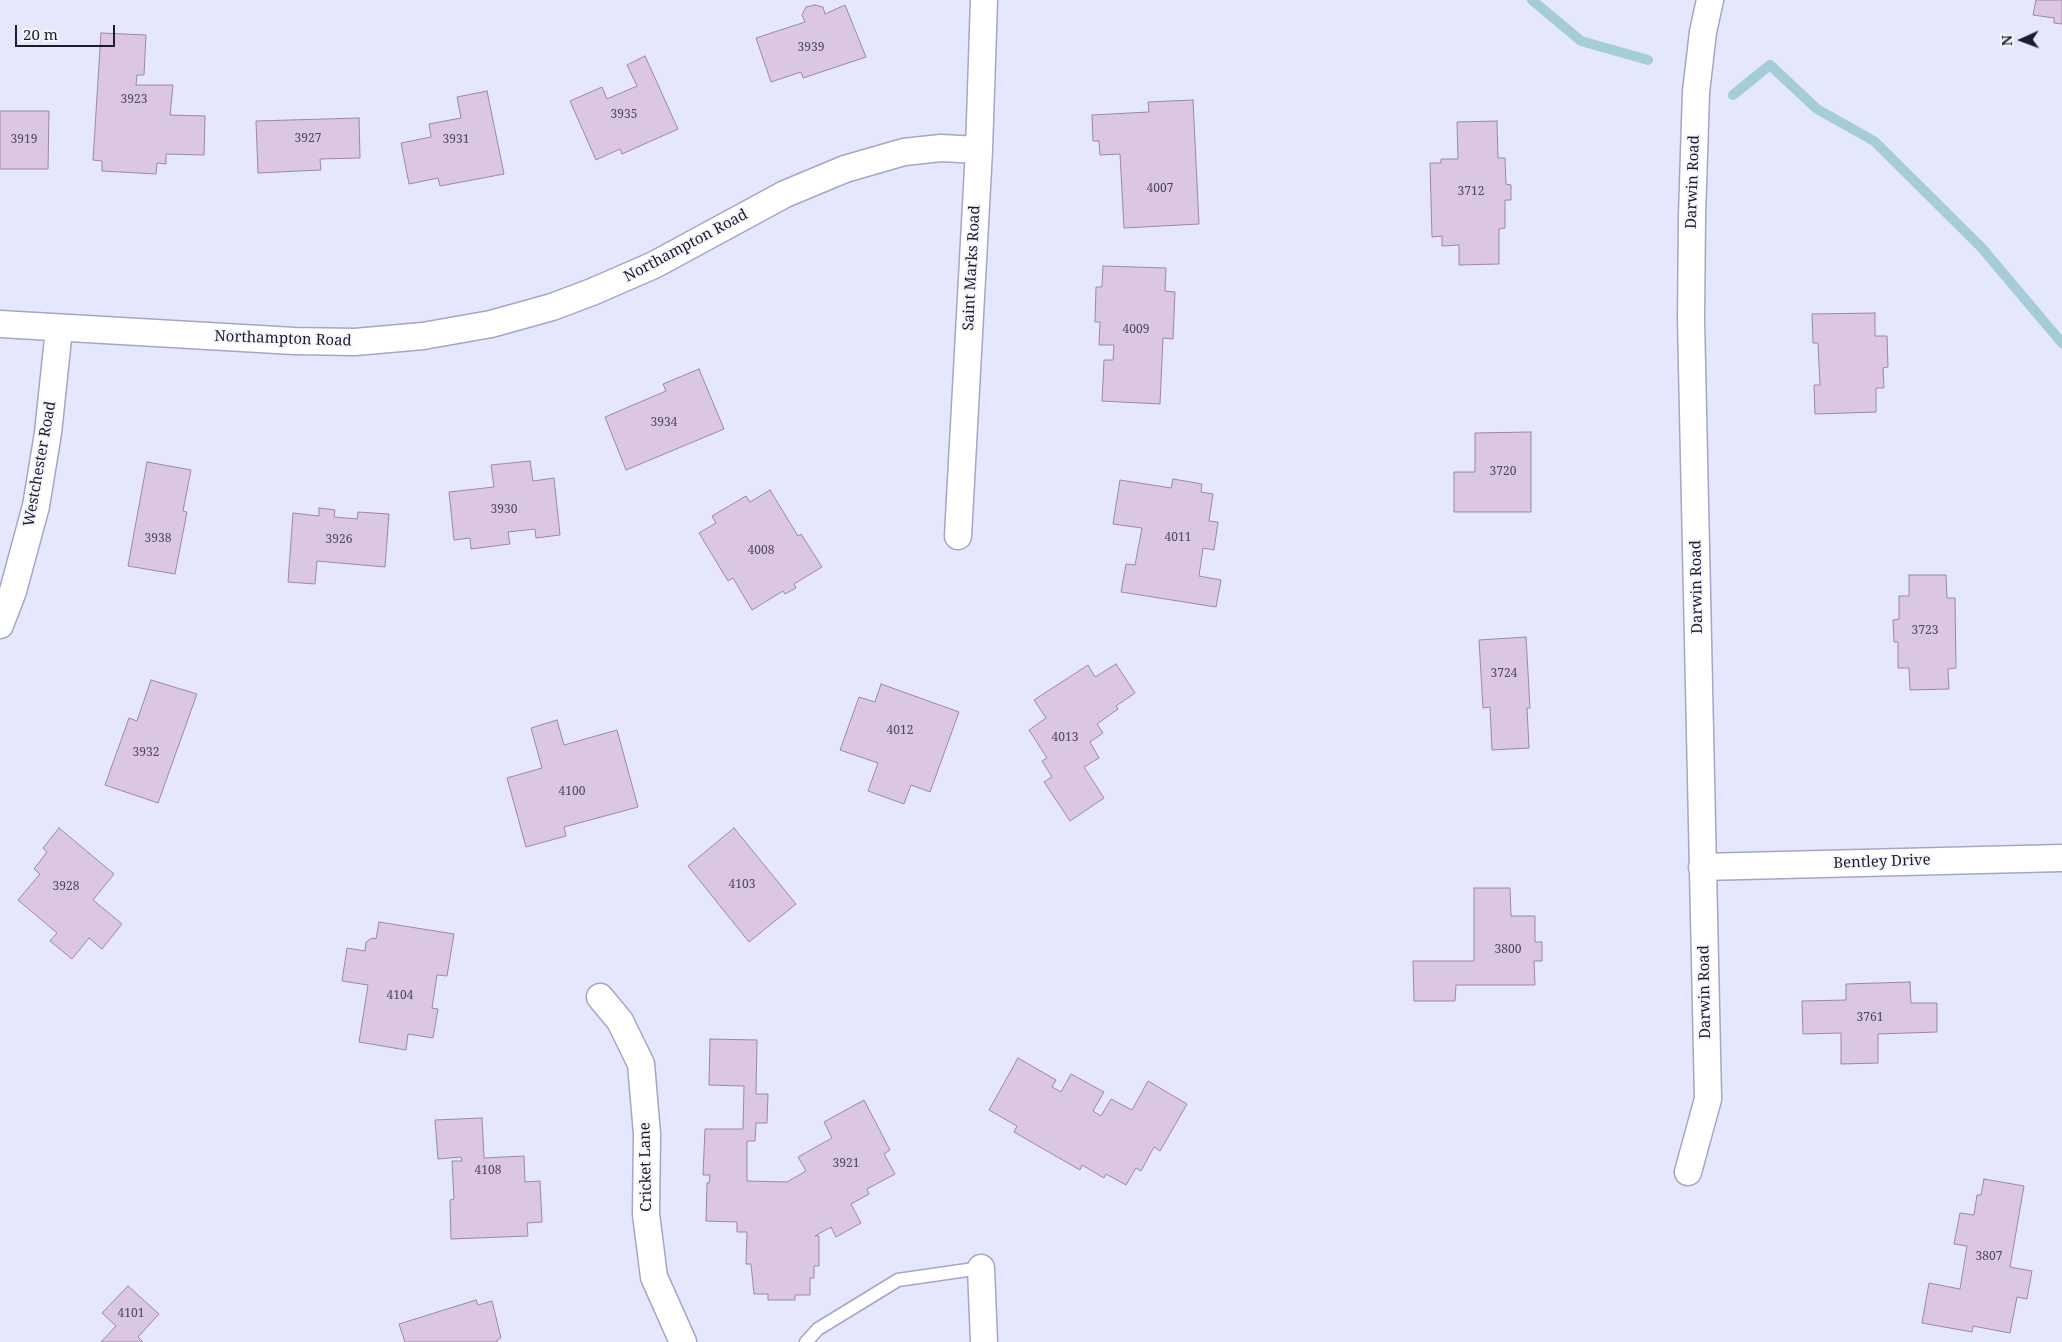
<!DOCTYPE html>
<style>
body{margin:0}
#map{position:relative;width:2062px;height:1342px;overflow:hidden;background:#e5e7fd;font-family:"Noto Serif",serif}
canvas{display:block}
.north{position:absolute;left:1997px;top:15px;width:50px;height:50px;-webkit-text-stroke:4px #f5f5fd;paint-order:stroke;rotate:268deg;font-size:14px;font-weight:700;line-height:20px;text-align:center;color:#1c1d2a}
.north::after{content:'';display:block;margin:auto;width:18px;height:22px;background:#1c1d2a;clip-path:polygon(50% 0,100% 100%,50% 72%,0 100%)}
.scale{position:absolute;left:15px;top:25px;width:100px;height:22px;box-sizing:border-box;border:2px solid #1c1d2a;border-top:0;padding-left:6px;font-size:15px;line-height:18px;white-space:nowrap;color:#1c1d2a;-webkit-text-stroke:4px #f5f5fd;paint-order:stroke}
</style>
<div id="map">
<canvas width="2062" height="1342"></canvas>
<div class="north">N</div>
<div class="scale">20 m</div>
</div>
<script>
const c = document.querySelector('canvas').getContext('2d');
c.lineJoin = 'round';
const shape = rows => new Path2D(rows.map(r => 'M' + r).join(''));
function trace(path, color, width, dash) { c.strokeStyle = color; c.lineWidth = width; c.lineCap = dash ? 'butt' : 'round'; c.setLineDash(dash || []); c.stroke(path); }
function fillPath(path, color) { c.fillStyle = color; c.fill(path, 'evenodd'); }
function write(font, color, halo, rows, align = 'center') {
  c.font = font + ' "Noto Serif",serif'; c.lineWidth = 4; c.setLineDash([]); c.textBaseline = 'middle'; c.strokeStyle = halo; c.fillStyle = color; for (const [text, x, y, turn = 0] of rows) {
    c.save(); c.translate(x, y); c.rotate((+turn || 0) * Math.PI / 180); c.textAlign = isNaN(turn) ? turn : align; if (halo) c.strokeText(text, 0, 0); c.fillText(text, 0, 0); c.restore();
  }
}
trace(shape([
 [1532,0,1581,41,1648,60],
 [1733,95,1770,65,1817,109,1874,141,1981,247,2062,343]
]), '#a4cdd7', 10);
const building = shape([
 [2036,0,2062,0,2062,24,2054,23,2054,18,2033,15,2036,0],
 [815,5,823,7,825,14,845,5,866,57,803,78,801,72,771,82,756,38,805,22,802,15,806,7,815,5],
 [101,33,146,35,144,75,137,75,136,85,173,85,170,115,205,116,204,155,166,154,166,164,157,163,156,174,102,171,102,161,93,160,101,33],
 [645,56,678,129,622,154,620,149,596,160,570,101,602,87,607,99,637,86,627,65,645,56],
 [487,91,504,174,440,186,438,178,409,184,401,143,431,137,429,124,461,118,457,97,487,91],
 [1193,100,1199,224,1124,228,1120,154,1100,155,1099,141,1093,141,1092,115,1149,112,1148,102,1193,100],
 [0,111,49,111,48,169,0,169,0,111],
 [359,118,360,158,320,159,321,170,258,173,256,121,359,118],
 [1497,121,1498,158,1505,158,1506,184,1511,185,1511,200,1505,200,1505,228,1499,229,1499,264,1459,265,1459,245,1442,246,1442,236,1432,237,1430,163,1441,163,1441,159,1458,159,1457,122,1497,121],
 [1103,266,1166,268,1165,291,1175,292,1173,339,1163,338,1160,404,1102,401,1104,360,1113,360,1114,345,1099,345,1100,322,1095,322,1096,287,1102,287,1103,266],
 [1875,313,1875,336,1887,336,1888,367,1883,368,1884,388,1876,388,1876,412,1815,414,1814,385,1820,385,1818,343,1813,343,1812,314,1875,313],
 [699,369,724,429,626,470,605,417,666,391,663,384,699,369],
 [1531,432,1531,512,1454,512,1454,472,1475,472,1475,433,1531,432],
 [530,461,533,481,554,478,560,535,536,538,535,529,508,532,510,544,471,549,470,538,454,540,449,492,494,487,491,465,530,461],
 [147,462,191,470,183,511,187,512,175,574,128,566,147,462],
 [1173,479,1202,484,1201,492,1213,494,1209,521,1218,522,1214,550,1203,548,1199,576,1221,580,1216,607,1121,592,1126,564,1135,565,1142,528,1113,524,1120,480,1171,488,1173,479],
 [770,490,798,536,801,534,822,567,794,584,796,588,785,594,783,591,752,610,733,578,728,581,699,533,716,523,712,516,746,496,750,502,770,490],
 [319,508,335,510,334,517,357,519,358,512,389,514,385,567,317,561,315,584,288,582,293,513,319,516,319,508],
 [1909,575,1946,575,1947,598,1955,598,1956,668,1948,669,1949,689,1910,690,1909,668,1898,668,1898,642,1894,642,1893,620,1899,619,1899,596,1909,596,1909,575],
 [1526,637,1530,708,1527,708,1529,748,1492,750,1490,707,1483,708,1479,640,1526,637],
 [1116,664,1135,693,1116,706,1118,709,1097,724,1103,733,1090,742,1099,758,1084,767,1104,798,1070,821,1044,782,1052,777,1042,761,1047,758,1029,730,1046,718,1034,700,1088,665,1095,677,1116,664],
 [151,680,197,694,158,803,105,785,129,718,137,721,151,680],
 [881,684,959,712,930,792,911,785,904,804,868,791,878,763,840,750,859,697,875,702,881,684],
 [557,720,564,745,617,730,638,807,564,827,566,836,526,847,507,778,542,768,531,728,557,720],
 [59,828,114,874,93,900,122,924,102,949,89,938,72,959,50,941,57,933,18,900,40,874,34,869,47,852,43,848,59,828],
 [734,828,796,904,749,942,688,866,734,828],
 [1474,888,1510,888,1511,916,1535,916,1535,942,1542,942,1542,961,1534,961,1535,985,1456,985,1455,1001,1414,1001,1413,961,1474,961,1474,888],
 [379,922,454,934,447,976,437,975,432,1008,438,1009,433,1038,408,1034,406,1050,359,1042,368,985,342,981,347,948,365,951,366,942,372,938,376,939,379,922],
 [1910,982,1911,1003,1937,1003,1937,1032,1878,1034,1878,1063,1841,1064,1841,1033,1803,1034,1802,1001,1846,1000,1846,984,1910,982],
 [710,1039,757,1040,756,1094,768,1094,767,1123,756,1123,755,1141,747,1141,747,1181,787,1182,806,1171,798,1157,832,1138,824,1122,864,1100,890,1150,884,1154,895,1174,867,1189,869,1194,851,1204,861,1223,836,1237,831,1227,815,1236,819,1236,819,1266,814,1266,814,1278,810,1278,810,1295,795,1295,795,1300,768,1300,768,1294,754,1294,751,1264,746,1264,747,1232,737,1232,737,1222,706,1221,707,1183,709,1183,710,1175,703,1175,705,1129,743,1129,744,1086,709,1085,710,1039],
 [1018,1058,1056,1080,1052,1087,1061,1092,1071,1074,1104,1092,1093,1111,1101,1116,1111,1099,1132,1110,1148,1081,1187,1104,1160,1151,1154,1147,1141,1171,1136,1168,1126,1185,1106,1174,1104,1178,1082,1165,1080,1170,1014,1132,1017,1126,989,1110,1018,1058],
 [482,1118,484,1158,524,1156,525,1182,540,1181,542,1222,527,1223,528,1236,451,1239,450,1200,454,1199,452,1161,462,1161,461,1157,438,1159,435,1120,482,1118],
 [1984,1179,2024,1186,2010,1267,2032,1271,2027,1299,2017,1297,2010,1333,1973,1326,1972,1332,1922,1323,1929,1283,1960,1289,1967,1246,1954,1244,1960,1213,1974,1215,1977,1195,1981,1195,1984,1179],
 [128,1286,159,1314,138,1337,143,1342,101,1342,116,1326,102,1313,128,1286],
 [476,1300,478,1305,492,1301,501,1338,497,1340,497,1342,405,1342,399,1324,476,1300]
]);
fillPath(building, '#dbc7e4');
trace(building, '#9c87a4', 1);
const service = shape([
 [806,1342,818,1329,898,1280,981,1268]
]);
const minor = shape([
 [0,324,294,341,355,342,423,336,491,324,552,307,592,292,654,265,785,194,845,169,904,152,941,148,979,150],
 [958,536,979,150,984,0],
 [0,625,13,591,36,506,48,433,59,329],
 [1702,867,2062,858],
 [600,997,620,1021,641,1064,647,1134,646,1214,654,1277,683,1342],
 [1688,1172,1708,1099,1691,319,1692,216,1696,92,1703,32,1710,0],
 [981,1268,984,1342]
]);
trace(service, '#a4a6c8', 15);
trace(minor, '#a4a6c8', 29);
trace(service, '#fff', 12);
trace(minor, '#fff', 26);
write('12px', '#4c4858', null, [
 ["3939",811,48],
 ["3923",134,100],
 ["3935",624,115],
 ["3927",308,139],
 ["3919",24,140],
 ["3931",456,140],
 ["4007",1160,189],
 ["3712",1471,192],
 ["4009",1136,330],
 ["3934",664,423],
 ["3720",1503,472],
 ["3930",504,510],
 ["4011",1178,538],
 ["3938",158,539],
 ["3926",339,540],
 ["4008",761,551],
 ["3723",1925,631],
 ["3724",1504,674],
 ["4012",900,731],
 ["4013",1065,738],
 ["3932",146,753],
 ["4100",572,792],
 ["4103",742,885],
 ["3928",66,887],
 ["3800",1508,950],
 ["4104",400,996],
 ["3761",1870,1018],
 ["3921",846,1164],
 ["4108",488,1171],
 ["3807",1989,1257],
 ["4101",131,1314]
]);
write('15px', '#1c1d2a', '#f5f5fd', [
 ["Darwin Road",1693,182,-88],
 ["Northampton Road",686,246,-28],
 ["Saint Marks Road",972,268,-87],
 ["Northampton Road",283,339,2],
 ["Westchester Road",40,464,-80],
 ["Darwin Road",1697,587,-91],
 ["Bentley Drive",1882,862,-2],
 ["Darwin Road",1705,992,-91],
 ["Cricket Lane",646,1167,-91]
]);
</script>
